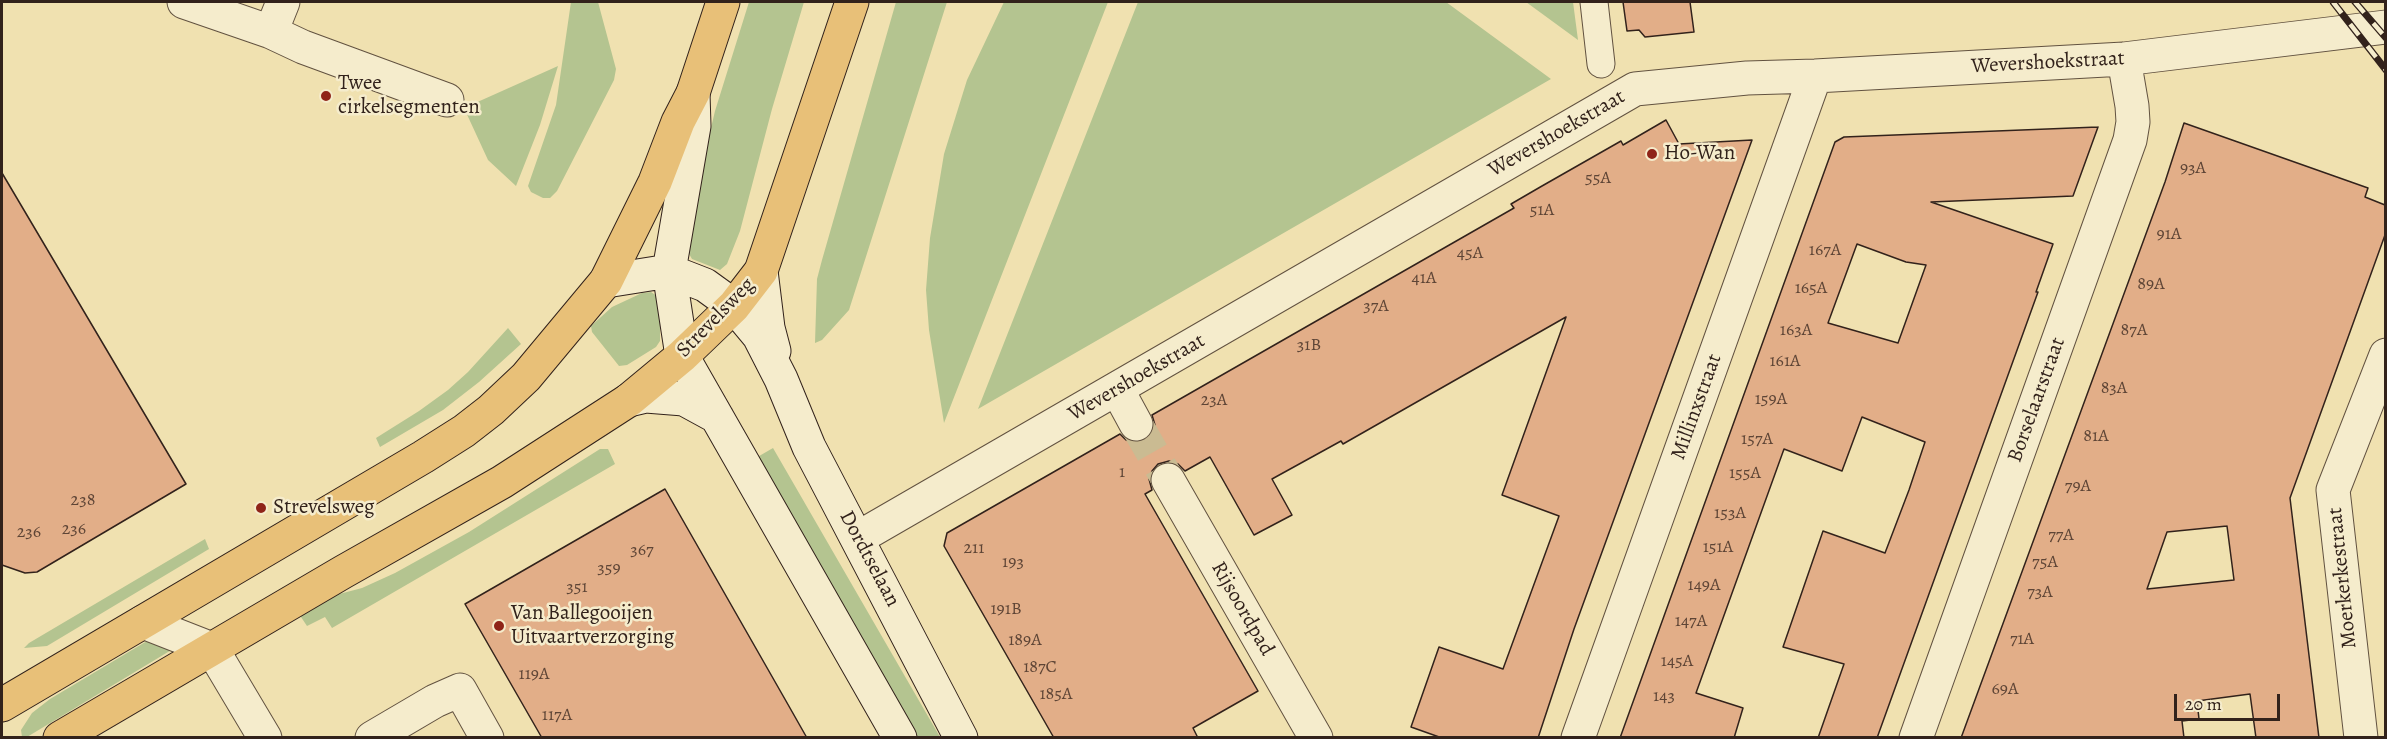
<!DOCTYPE html>
<style>
body{margin:0}
#map{position:relative;width:2387px;height:739px;overflow:hidden;background:#f0e1b0;font-family:Alegreya,serif}
canvas{display:block}
.frame{position:absolute;inset:0;border:3px solid #32221b;pointer-events:none}
.scale{position:absolute;left:2174px;top:694px;width:106px;height:27px;box-sizing:border-box;border:3px solid #32221b;border-top:0;padding-left:8px;font-size:18px;line-height:21px;white-space:nowrap;color:#32221b;-webkit-text-stroke:4px #f5eccc;paint-order:stroke}
</style>
<div id="map">
<canvas width="2387" height="739"></canvas>
<div class="frame"></div>
<div class="scale">20 m</div>
</div>
<script>
const c = document.querySelector('canvas').getContext('2d');
c.lineJoin = 'round';
function fillPath(path, color) { c.fillStyle = color; c.fill(path, 'evenodd'); }
const shape = rows => new Path2D(rows.map(r => 'M' + r).join(''));
function trace(path, color, width, dash) { c.strokeStyle = color; c.lineWidth = width; c.lineCap = dash ? 'butt' : 'round'; c.setLineDash(dash || []); c.stroke(path); }
function write(font, color, halo, rows, align = 'center') {
  c.font = font + ' Alegreya,serif'; c.lineWidth = 5; c.setLineDash([]); c.textBaseline = 'middle'; c.strokeStyle = halo; c.fillStyle = color; for (const [text, x, y, turn = 0] of rows) {
    c.save(); c.translate(x, y); c.rotate((+turn || 0) * Math.PI / 180); c.textAlign = isNaN(turn) ? turn : align; if (halo) c.strokeText(text, 0, 0); c.fillText(text, 0, 0); c.restore();
  }
}
fillPath(shape([
 [571,2,598,2,616,69,614,80,557,191,550,198,543,198,531,192,528,186,556,105],
 [749,2,804,2,772,109,740,231,727,264,720,270,692,259,688,252,700,174,715,111],
 [896,2,947,2,849,310,822,340,815,343,817,279,822,260],
 [1004,2,1108,2,944,423,929,330,926,290,930,238,944,154,967,80],
 [1138,2,1446,2,1551,79,978,409],
 [1526,2,1573,2,1578,40],
 [558,66,540,125,516,186,488,160,464,108],
 [651,292,657,296,660,303,660,341,656,347,627,365,619,366,592,332,591,326,612,307,642,293],
 [508,328,521,344,479,382,443,410,380,447,376,438,419,411,448,390,468,372],
 [773,448,940,737,912,737,754,459],
 [600,449,608,449,615,464,332,628,325,617,307,626,299,614,328,597,362,588,395,573,469,532],
 [205,539,209,549,47,646,24,648,29,643],
 [147,641,178,646,27,737,22,737,21,730,32,713,50,699]
]), '#b4c490');
const building = shape([
 [1623,2,1690,2,1694,32,1645,37,1639,30,1627,31,1623,2],
 [1666,120,1679,144,1752,140,1574,629,1538,738,1442,738,1411,727,1439,647,1503,669,1559,516,1502,495,1566,317,1343,444,1341,441,1272,479,1292,515,1254,535,1210,457,1185,471,1178,464,1169,461,1158,464,1152,471,1149,479,1152,490,1145,494,1258,691,1193,728,1198,738,1054,738,944,546,947,533,1120,434,1126,440,1135,443,1145,440,1152,433,1155,425,1152,415,1514,208,1511,204,1542,186,1621,141,1623,145,1666,120],
 [2184,123,2368,188,2365,197,2385,205,2385,235,2290,498,2319,738,2256,738,2250,694,2197,701,2199,719,2182,721,2184,738,1961,738,2165,182,2184,123],
 [2227,526,2234,580,2147,589,2167,532,2227,526],
 [2098,127,2073,196,1931,202,2053,244,2036,292,2038,292,1877,738,1818,738,1844,664,1783,647,1823,531,1885,553,1909,490,1925,442,1862,417,1842,471,1784,449,1696,693,1743,708,1734,738,1620,738,1835,142,1844,137,2098,127],
 [1857,244,1906,262,1926,265,1898,343,1828,323,1857,244],
 [2,173,186,484,37,572,25,573,2,565,2,173],
 [665,489,786,701,807,738,542,738,465,604,665,489]
]);
fillPath(building, '#e2ae88');
trace(building, '#32221b', 1.5);
trace(shape([
 [1136,424,1168,480]
]), '#cabb92', 33, [33, 16]);
const pedestrian = shape([
 [1594,2,1601,64]
]);
const minor = shape([
 [184,2,271,32,303,47,447,100],
 [271,32,283,2],
 [1117,389,1136,424],
 [1168,480,1316,738],
 [858,538,1635,89,1747,78,1815,76,2124,59,2386,27],
 [143,622,212,649,265,738],
 [372,738,435,701,460,690,487,738],
 [1578,738,1815,76],
 [1916,738,2130,140,2133,122,2132,106,2124,59],
 [2361,738,2333,490,2386,355]
]);
const secondary = shape([
 [693,93,694,126,669,271,682,356,900,738],
 [761,271,768,328,774,351],
 [606,281,669,271,705,285,734,306,759,336,781,379,809,447,961,738],
 [629,400,646,396,684,399,717,417]
]);
const primary = shape([
 [2,705,423,457,464,431,491,410,526,377,606,281,655,182,678,122,693,93,723,2],
 [60,738,343,572,502,482,629,400,682,356,734,306,761,271,852,2]
]);
trace(pedestrian, '#625240', 29);
trace(minor, '#625240', 35);
trace(secondary, '#32221b', 35);
trace(primary, '#32221b', 35);
trace(pedestrian, '#f5eccc', 27);
trace(minor, '#f5eccc', 33);
trace(secondary, '#f5eccc', 33);
trace(primary, '#e8c078', 33);
const rail = shape([
 [2333,2,2386,70],
 [2355,2,2386,38]
]);
trace(rail, '#32221b', 7);
trace(rail, '#f5eccc', 4.5, [14]);
for (const [x, y, r, color] of [
 [326,96,6,"#8f2418"],
 [1652,154,6,"#8f2418"],
 [261,508,6,"#8f2418"],
 [499,626,6,"#8f2418"]
]) { const dot = new Path2D(); dot.arc(x, y, r, 0, 2 * Math.PI); c.fillStyle = color; c.fill(dot); trace(dot, '#f5eccc', 2); }
write('18px', '#5e4536', null, [
 ["93A",2193,169],
 ["55A",1598,179],
 ["51A",1542,211],
 ["91A",2169,235],
 ["167A",1825,251],
 ["45A",1470,254],
 ["41A",1424,279],
 ["89A",2151,285],
 ["165A",1811,289],
 ["37A",1376,307],
 ["163A",1796,331],
 ["87A",2134,331],
 ["31B",1309,346],
 ["161A",1785,362],
 ["83A",2114,389],
 ["159A",1771,400],
 ["23A",1214,401],
 ["81A",2096,437],
 ["157A",1757,440],
 ["1",1122,473],
 ["155A",1745,474],
 ["79A",2078,487],
 ["238",83,501],
 ["153A",1730,514],
 ["236",74,530],
 ["236",29,533],
 ["77A",2061,536],
 ["151A",1718,548],
 ["211",974,549],
 ["367",642,551],
 ["193",1013,563],
 ["75A",2045,563],
 ["359",609,569],
 ["149A",1704,586],
 ["351",577,588],
 ["73A",2040,593],
 ["191B",1006,610],
 ["147A",1691,622],
 ["71A",2022,640],
 ["189A",1025,641],
 ["145A",1677,662],
 ["187C",1040,668],
 ["119A",534,675],
 ["69A",2005,690],
 ["185A",1056,695],
 ["143",1664,697],
 ["117A",557,716]
]);
write('21px', '#32221b', '#f5eccc', [
 ["Wevershoekstraat",2048,63,-3],
 ["Wevershoekstraat",1557,134,-30],
 ["Strevelsweg",716,318,-46],
 ["Wevershoekstraat",1137,378,-30],
 ["Borselaarstraat",2037,400,-70],
 ["Millinxstraat",1697,407,-70],
 ["Dordtselaan",869,559,62],
 ["Moerkerkestraat",2343,578,-96],
 ["Rijsoordpad",1242,609,60]
]);
write('21px', '#32221b', '#f5eccc', [
 ["Twee",338,84],
 ["cirkelsegmenten",338,108],
 ["Ho-Wan",1664,154],
 ["Strevelsweg",273,508],
 ["Van Ballegooijen",511,614],
 ["Uitvaartverzorging",511,638]
], 'left');
</script>
